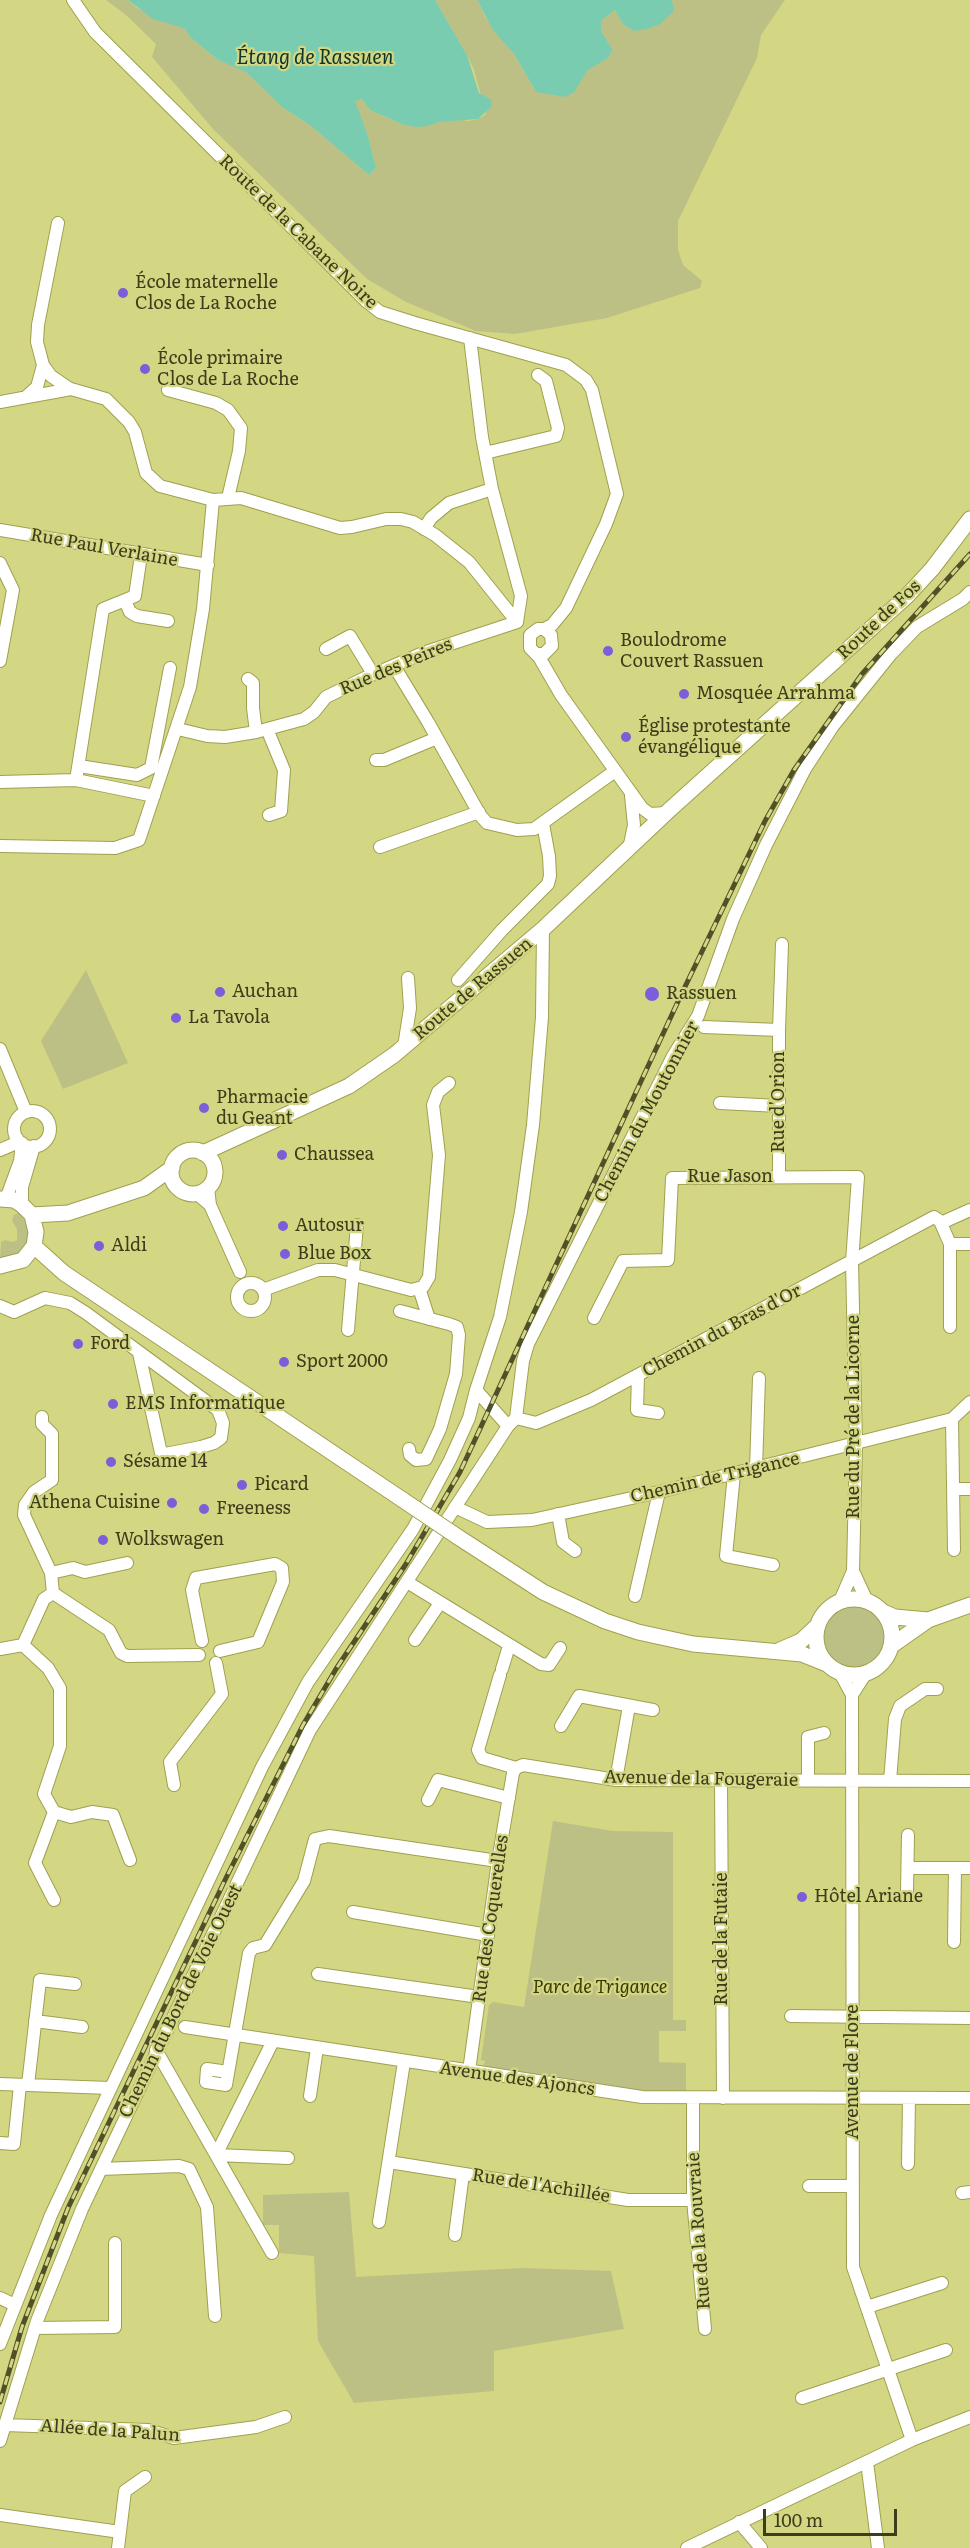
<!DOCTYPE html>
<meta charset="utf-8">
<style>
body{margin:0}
#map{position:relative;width:970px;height:2548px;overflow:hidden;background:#d3d683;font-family:Literata,serif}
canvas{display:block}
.scale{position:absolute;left:763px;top:2509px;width:134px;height:27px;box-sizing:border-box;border:3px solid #3c3d1a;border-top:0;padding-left:8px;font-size:18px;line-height:21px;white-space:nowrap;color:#3c3d1a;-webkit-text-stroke:4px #d3d683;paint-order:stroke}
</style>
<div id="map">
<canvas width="970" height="2548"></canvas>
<div class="scale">100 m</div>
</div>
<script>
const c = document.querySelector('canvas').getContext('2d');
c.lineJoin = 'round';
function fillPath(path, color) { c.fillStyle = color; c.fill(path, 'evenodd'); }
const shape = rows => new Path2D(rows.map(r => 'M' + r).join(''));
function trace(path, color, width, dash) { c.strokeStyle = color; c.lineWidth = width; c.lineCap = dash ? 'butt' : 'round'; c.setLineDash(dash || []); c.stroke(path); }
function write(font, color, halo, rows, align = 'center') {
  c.font = font + ' Literata,serif'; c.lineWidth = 4.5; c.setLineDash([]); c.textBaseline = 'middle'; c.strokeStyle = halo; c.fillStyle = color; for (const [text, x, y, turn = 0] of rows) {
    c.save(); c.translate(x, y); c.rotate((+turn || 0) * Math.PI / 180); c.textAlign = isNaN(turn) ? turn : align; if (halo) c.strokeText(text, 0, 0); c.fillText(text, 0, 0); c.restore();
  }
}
fillPath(shape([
 [106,0,128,0,137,8,166,23,176,24,184,28,190,37,218,60,246,71,282,107,311,126,369,175,376,168,368,136,354,101,362,99,370,110,404,125,428,126,439,122,458,119,468,121,478,119,486,114,474,70,467,55,435,0,477,0,486,18,514,54,536,92,581,80,588,70,613,50,601,31,602,20,615,10,673,11,672,0,785,0,761,35,757,58,678,221,678,250,683,265,702,281,700,288,607,318,515,334,476,331,406,302,367,279,213,129,152,57,156,44,126,15],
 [86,970,128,1063,63,1089,41,1041],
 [19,1212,29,1227,28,1243,20,1254,0,1260,1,1242,5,1240,13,1242,17,1240,17,1229,12,1221,14,1215],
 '819 1637a33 33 0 1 1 66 0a33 33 0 1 1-66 0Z',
 [553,1821,613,1831,673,1832,673,2020,686,2020,686,2031,659,2031,659,2062,686,2063,686,2091,646,2091,483,2067,485,2061,481,2060,489,2005,493,2002,524,2007],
 [349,2192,356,2277,521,2268,611,2271,624,2329,494,2351,494,2391,354,2403,318,2341,314,2256,279,2253,279,2225,263,2225,263,2195]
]), '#bdc085');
fillPath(shape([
 [128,0,435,0,467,55,479,93,492,100,491,107,478,119,439,122,428,126,416,127,404,125,370,110,362,99,355,101,368,136,376,168,369,175,311,126,282,107,246,72,218,60,190,37,184,28,153,19],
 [477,0,672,0,674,11,660,24,647,29,634,31,623,24,615,10,602,20,601,31,613,50,608,58,588,70,574,92,565,97,536,92,514,54,493,30]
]), '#79ccb0');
const minor = shape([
 [73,0,95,32,366,301,380,312,415,323,566,365,586,380,592,390,617,494,606,524,566,608,552,625,544,629],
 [58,223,38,325,37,342,43,365,51,376,70,389],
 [470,338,482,437,492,489,521,596,517,622],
 [168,390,216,403,228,410,241,428,239,451,228,498],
 [27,396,37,387,43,365],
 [0,402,71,389,106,399,129,422,135,432,146,473,160,486,213,500,241,498,340,528,352,527,386,519,401,519,413,522,435,535,469,562,517,622],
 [485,453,556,436,558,428,546,381,538,375],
 [424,529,431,518,449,503,492,489],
 [0,530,208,565],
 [0,563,13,590,0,661],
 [125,601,130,612,137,616,168,621],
 [326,649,350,636,373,674],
 [537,654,544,654,552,646,551,635,544,629,538,629,530,635,530,648,539,657,561,695,642,808,650,814,666,813],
 [394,666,428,722,480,815,487,823,517,830,534,829,615,771],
 [248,679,253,683,253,708,256,732],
 [178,729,207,736,225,737,256,732,304,719,314,712,326,697,365,678,423,653,517,622],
 [267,729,284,770,281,811,269,815],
 [376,760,384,760,437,738],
 [79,766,137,775,151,768,170,668],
 [76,780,103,609,135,596,141,555],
 [0,782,76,780,154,796],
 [0,846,115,848,139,840,190,687,203,609,213,500],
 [380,847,479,812],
 [629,849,634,825,631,796],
 [458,980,502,930,548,884,550,876,549,856,543,824],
 [704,1027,779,1030,779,1177],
 [779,1030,782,944],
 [404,1047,410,1008,408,978],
 [0,1049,26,1112],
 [720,1103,779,1106],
 '14 1129a18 18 0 1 1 36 0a18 18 0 1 1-36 0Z',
 [0,1150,14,1144,17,1138],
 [197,1194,210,1205,208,1188],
 [6,1199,20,1161,22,1143],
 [22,1205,22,1187,34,1146],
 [210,1205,240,1272],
 [941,1223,970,1210],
 [950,1244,970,1244],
 '237 1297a14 14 0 1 1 28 0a14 14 0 1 1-28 0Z',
 [419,1288,429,1319],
 [263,1290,318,1270,335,1270,411,1290,423,1287,429,1277,439,1155,433,1105,438,1092,449,1083],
 [0,1306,14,1312,45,1298,70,1303,86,1313,218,1410,223,1423,221,1438,214,1443,201,1447,165,1454,161,1453,139,1353],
 [400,1311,449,1324,457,1327,459,1335,456,1374,440,1429,426,1459,416,1460,410,1455,409,1449],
 [594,1318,623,1261,668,1260,672,1178,858,1177,852,1262,856,1444,853,1571],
 [348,1330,357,1225],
 [638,1375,637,1410,658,1413],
 [42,1417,42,1424,52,1434,52,1480,34,1492,25,1505,24,1515,51,1573,53,1593],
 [516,1418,523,1361,528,1344,673,1056,698,1016,733,919,766,845,805,769,833,726,891,654,917,627,963,599,970,592],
 [952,1419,954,1550],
 [508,1426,476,1390,500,1317,521,1212,533,1125,542,1017,543,929],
 [756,1469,759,1378],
 [734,1474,726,1556,773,1565],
 [954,1489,970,1489],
 [455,1507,487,1522,532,1520,659,1492,952,1419,970,1402],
 [558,1514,563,1542,575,1551],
 [51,1573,73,1568,85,1572,127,1563],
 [407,1582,541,1664,549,1665,560,1648],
 [53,1593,44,1599,23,1645,48,1668,60,1688,60,1746,44,1794,54,1812],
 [53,1593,109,1630,121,1653,127,1656,199,1655],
 [635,1596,659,1492],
 [840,1601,853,1571,867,1601],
 [415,1640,440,1603],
 [202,1641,192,1590,196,1578,275,1564,282,1568,283,1582,258,1642,220,1651],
 [0,1649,23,1645],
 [502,1669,509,1646],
 [840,1673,852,1695,853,2267,912,2440],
 [500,1675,478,1750,482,1758,516,1768],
 [852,1695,866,1673],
 [561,1726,579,1696,653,1710],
 [516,1768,523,1765,616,1780,970,1781],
 [616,1780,629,1706],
 [721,1780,723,2098],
 [808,1781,808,1737,824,1733],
 [890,1781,895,1719,900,1706,925,1689,937,1689],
 [174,1785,170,1762,222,1694,216,1663],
 [428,1800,438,1780,509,1798],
 [908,1868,970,1868],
 [907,1891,908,1835],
 [54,1900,35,1863,54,1812,71,1817,92,1812,113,1815,130,1860],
 [353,1912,488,1935],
 [954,1942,955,1868],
 [318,1974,479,1997],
 [791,2016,970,2018],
 [35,2021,82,2027],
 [185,2027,642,2097,970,2098],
 [156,2050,272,2253],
 [469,2071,498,1861,513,1773,516,1768],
 [228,2072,207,2069,206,2082,226,2085,249,1953,253,1948,265,1945,304,1881,315,1839,329,1836,498,1861],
 [0,2084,110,2088],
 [28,2085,40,1980,75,1984],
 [310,2096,317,2048],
 [693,2098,693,2200,705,2329],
 [0,2143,14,2144,20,2085],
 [216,2155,273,2041],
 [216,2155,288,2158],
 [389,2162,628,2200,693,2200],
 [908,2164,909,2098],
 [101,2169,179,2166,189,2169,207,2207,215,2316],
 [809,2186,853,2186],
 [962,2193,970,2192],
 [379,2222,404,2062],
 [455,2235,463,2174],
 [0,2298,15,2305],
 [867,2307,942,2283],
 [35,2328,115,2327,115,2243],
 [0,2344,51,2215,262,1767,308,1682,413,1529,450,1460,469,1418,476,1390],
 [802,2398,946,2350],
 [5,2425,148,2430,174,2438,256,2427,285,2417],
 [0,2441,37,2321,82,2209,310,1730,508,1426,516,1418,536,1423,591,1400,934,1217,940,1221,950,1244,950,1327],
 [867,2462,878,2548],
 [0,2515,120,2532],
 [739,2522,761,2548],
 [118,2548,125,2491,145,2477],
 [687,2548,912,2440,970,2417]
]);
const major = shape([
 '171 1172a22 22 0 1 1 44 0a22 22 0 1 1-44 0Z',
 [203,1153,349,1086,394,1055,543,929,666,813,907,596,932,569,970,519],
 [0,1199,14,1200,22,1205,32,1215,36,1232,34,1246,23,1260,0,1266],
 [32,1215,68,1213,144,1188,172,1168],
 [34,1246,64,1273,403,1500],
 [458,1537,543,1592,605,1621,638,1632,693,1644,802,1654,827,1664],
 '816 1637a38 38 0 1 1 76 0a38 38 0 1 1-76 0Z',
 [883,1612,895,1617,928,1620],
 [891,1646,928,1620,970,1605],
 [780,1650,801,1641,816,1627]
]);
trace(minor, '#9fa14f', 14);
trace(major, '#9fa14f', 17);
trace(minor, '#fff', 12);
trace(major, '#fff', 15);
const rail = shape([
 [0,2402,22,2327,68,2208,226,1878,303,1725,336,1669,406,1564,460,1472,681,995,765,821,794,770,862,674,970,554]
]);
trace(rail, '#505128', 5);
trace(rail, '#d3d683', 3, [9]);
const majorBridge = shape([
 [403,1500,458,1537]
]);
trace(majorBridge, '#9fa14f', 17, []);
trace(majorBridge, '#fff', 15);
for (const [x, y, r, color] of [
 [123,293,6,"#7b5ed9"],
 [145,369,6,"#7b5ed9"],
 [608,651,6,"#7b5ed9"],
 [684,694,6,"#7b5ed9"],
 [626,737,6,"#7b5ed9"],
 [220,992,6,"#7b5ed9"],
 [652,994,8,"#7b5ed9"],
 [176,1018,6,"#7b5ed9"],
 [204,1108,6,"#7b5ed9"],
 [282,1155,6,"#7b5ed9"],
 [283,1226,6,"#7b5ed9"],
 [99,1246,6,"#7b5ed9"],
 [285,1254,6,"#7b5ed9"],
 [78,1344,6,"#7b5ed9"],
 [284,1362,6,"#7b5ed9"],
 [113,1404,6,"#7b5ed9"],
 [111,1462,6,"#7b5ed9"],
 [242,1485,6,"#7b5ed9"],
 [172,1503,6,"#7b5ed9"],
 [204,1509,6,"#7b5ed9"],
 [103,1540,6,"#7b5ed9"],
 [802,1897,6,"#7b5ed9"]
]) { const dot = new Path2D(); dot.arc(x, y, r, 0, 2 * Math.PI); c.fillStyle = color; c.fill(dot); trace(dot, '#d3d683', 2); }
write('18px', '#3c3d1a', '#d3d683', [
 ["Route de la Cabane Noire",298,232,44],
 ["Rue Paul Verlaine",104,548,10],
 ["Route de Fos",879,620,-43],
 ["Rue des Peires",396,667,-23],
 ["Route de Rassuen",473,989,-40],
 ["Rue d'Orion",779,1102,-90],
 ["Chemin du Moutonnier",647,1112,-62],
 ["Rue Jason",730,1177],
 ["Chemin du Bras d'Or",722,1331,-28],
 ["Rue du Pré de la Licorne",854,1417,-90],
 ["Chemin de Trigance",715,1478,-13],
 ["Avenue de la Fougeraie",701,1779,1],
 ["Rue des Coquerelles",491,1919,-82],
 ["Rue de la Futaie",722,1939,-90],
 ["Chemin du Bord de Voie Ouest",181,2001,-64],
 ["Avenue de Flore",853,2072,-90],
 ["Avenue des Ajoncs",517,2079,8],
 ["Rue de l'Achillée",541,2186,9],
 ["Rue de la Rouvraie",699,2231,-94],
 ["Allée de la Palun",110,2431,4]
]);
write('18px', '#3c3d1a', '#d3d683', [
 ["École maternelle",135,283],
 ["Clos de La Roche",135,304],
 ["École primaire",157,359],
 ["Clos de La Roche",157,380],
 ["Boulodrome",620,641],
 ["Couvert Rassuen",620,662],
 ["Mosquée Arrahma",696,694],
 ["Église protestante",638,727],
 ["évangélique",638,748],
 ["Auchan",232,992],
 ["Rassuen",666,994],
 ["La Tavola",188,1018],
 ["Pharmacie",216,1098],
 ["du Geant",216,1119],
 ["Chaussea",294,1155],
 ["Autosur",295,1226],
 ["Aldi",111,1246],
 ["Blue Box",297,1254],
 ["Ford",90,1344],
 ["Sport 2000",296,1362],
 ["EMS Informatique",125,1404],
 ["Sésame 14",123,1462],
 ["Picard",254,1485],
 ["Athena Cuisine",160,1503,"right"],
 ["Freeness",216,1509],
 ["Wolkswagen",115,1540],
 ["Hôtel Ariane",814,1897]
], 'left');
write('italic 18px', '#393900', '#d3d683', [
 ["Parc de Trigance",600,1988]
]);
write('italic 20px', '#0e3529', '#d3d683', [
 ["Étang de Rassuen",315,58]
]);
</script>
